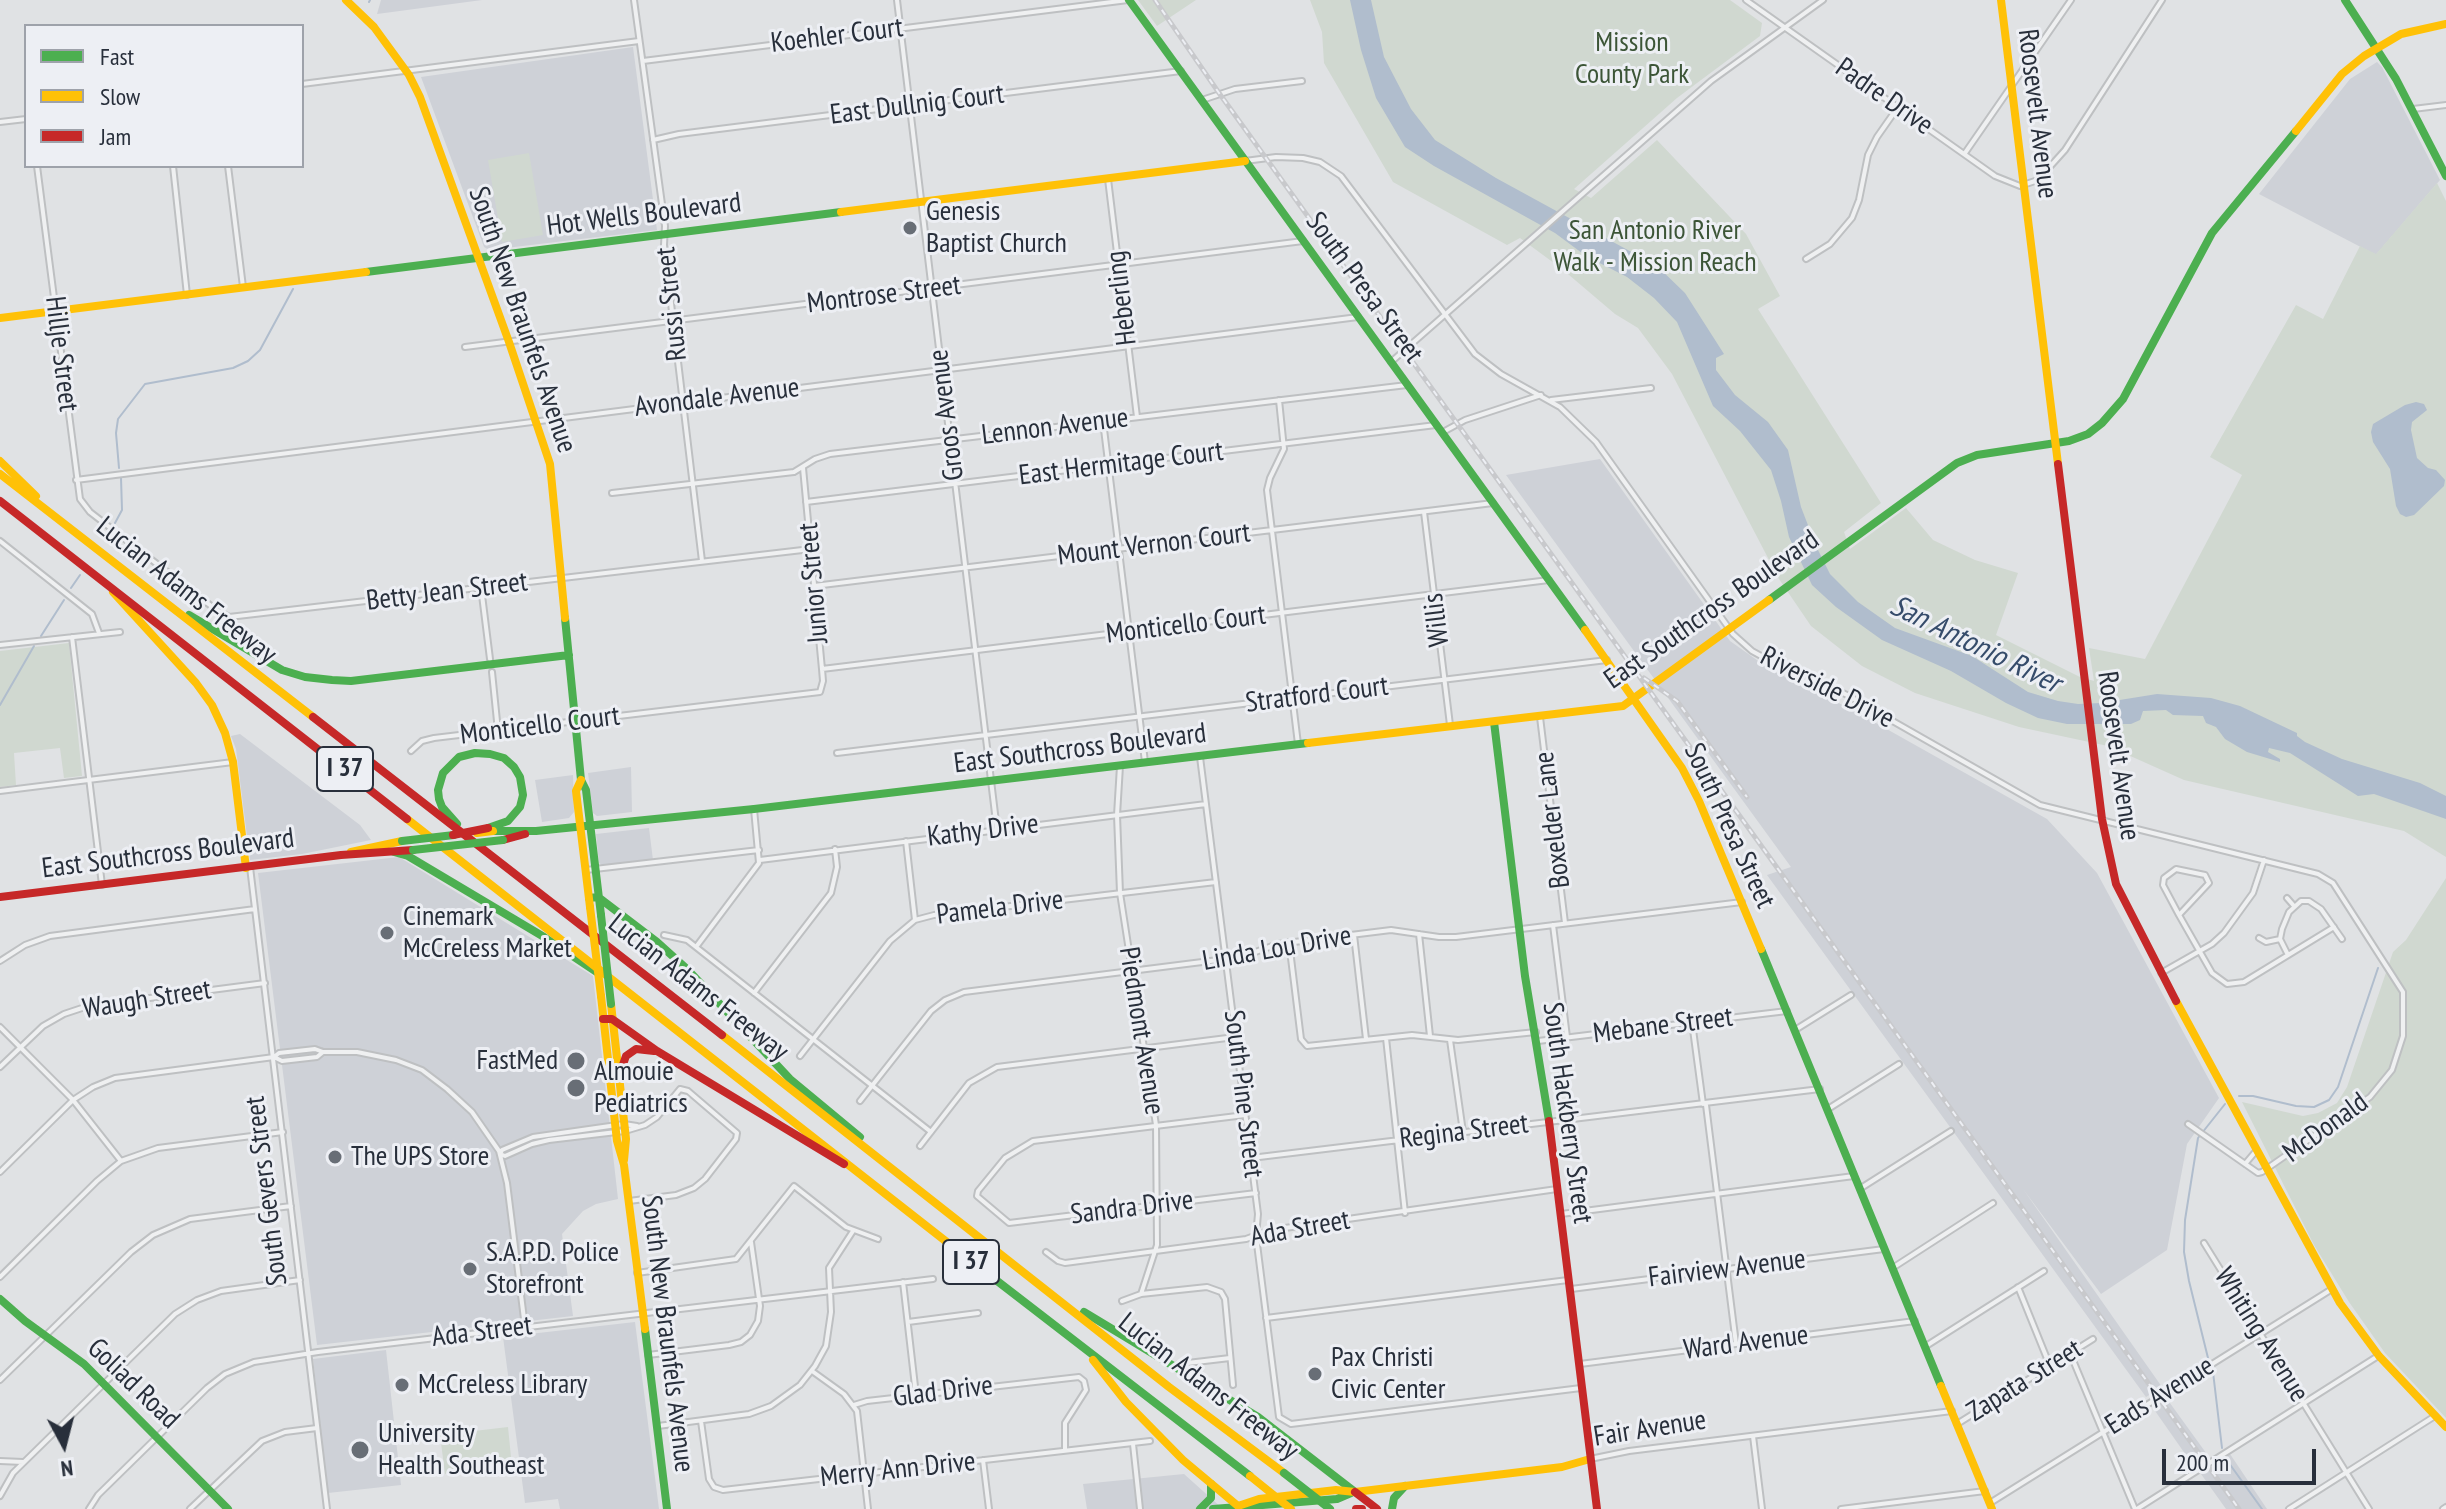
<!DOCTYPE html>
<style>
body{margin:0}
#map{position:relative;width:2446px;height:1509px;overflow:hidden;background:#e0e2e4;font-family:"PT Sans Narrow",sans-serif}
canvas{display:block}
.legend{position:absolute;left:24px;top:24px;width:280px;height:144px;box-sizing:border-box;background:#edeff4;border:2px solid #9ea2aa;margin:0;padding:10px 14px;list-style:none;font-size:24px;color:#282f3b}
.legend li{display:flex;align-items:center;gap:16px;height:40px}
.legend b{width:40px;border:2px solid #9ea2aa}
.north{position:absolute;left:24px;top:1405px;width:80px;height:80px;-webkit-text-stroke:6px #edeff4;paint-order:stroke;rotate:173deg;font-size:22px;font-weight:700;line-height:32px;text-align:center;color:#282f3b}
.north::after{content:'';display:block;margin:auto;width:28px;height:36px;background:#282f3b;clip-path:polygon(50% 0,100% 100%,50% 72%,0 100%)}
.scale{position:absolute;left:2162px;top:1449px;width:154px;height:36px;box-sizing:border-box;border:4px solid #282f3b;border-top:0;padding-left:10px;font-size:24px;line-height:28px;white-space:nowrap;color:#282f3b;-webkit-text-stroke:6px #edeff4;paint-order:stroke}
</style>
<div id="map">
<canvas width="2446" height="1509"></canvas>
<ul class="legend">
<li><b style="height:10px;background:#4caf50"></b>Fast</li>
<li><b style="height:10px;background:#ffc107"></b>Slow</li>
<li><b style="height:10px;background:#c62828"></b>Jam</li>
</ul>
<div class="north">N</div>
<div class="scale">200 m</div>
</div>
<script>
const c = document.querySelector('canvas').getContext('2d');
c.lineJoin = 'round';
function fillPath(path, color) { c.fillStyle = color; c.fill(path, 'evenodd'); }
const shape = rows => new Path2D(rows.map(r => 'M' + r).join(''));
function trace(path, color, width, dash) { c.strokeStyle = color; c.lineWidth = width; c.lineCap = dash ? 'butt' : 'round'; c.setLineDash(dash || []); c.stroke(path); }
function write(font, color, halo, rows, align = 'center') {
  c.font = font + ' "PT Sans Narrow",sans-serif'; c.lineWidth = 6; c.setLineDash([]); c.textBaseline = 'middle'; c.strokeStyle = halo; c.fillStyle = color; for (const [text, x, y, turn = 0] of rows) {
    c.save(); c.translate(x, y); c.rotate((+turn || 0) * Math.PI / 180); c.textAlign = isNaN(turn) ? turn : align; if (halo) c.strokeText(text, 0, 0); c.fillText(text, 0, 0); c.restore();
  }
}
fillPath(shape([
 [381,0,482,0,377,14],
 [633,47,657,230,489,250,484,247,421,77],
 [2377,62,2382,67,2440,180,2376,255,2259,194,2350,79],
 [1600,459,1730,641,1771,670,1851,709,2047,819,2097,873,2219,1098,2187,1144,2167,1250,2101,1294,2023,1189,2162,1387,2146,1397,1767,875,1791,867,1506,475],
 [240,734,360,825,371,840,302,854,250,860,236,749,231,736],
 [631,767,632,812,597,816,593,813,588,773],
 [573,775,574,812,569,818,542,822,535,780],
 [649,828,653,860,604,866,599,863,596,834],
 [399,857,593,976,618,1199,596,1204,583,1211,562,1234,573,1316,317,1345,258,873],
 [635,1322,659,1509,560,1509,558,1499,525,1503,503,1337],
 [386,1350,401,1485,328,1493,313,1359],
 [2167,1399,2209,1457,2195,1468,2153,1408],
 [2230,1454,2267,1509,2226,1509,2201,1474],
 [1184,1474,1223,1509,1087,1509,1083,1484]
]), '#ced1d7');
fillPath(shape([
 [1138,0,1196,0,1157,26],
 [1310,0,1730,0,1762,23,1760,36,1677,98,1574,189,1591,198,1657,140,1746,234,1780,296,1758,309,1881,503,1844,532,1850,549,1906,508,1933,540,1975,560,2018,573,1996,635,2080,677,2094,681,2089,648,2145,659,2242,475,2210,457,2296,305,2323,319,2360,246,2376,254,2437,183,2446,201,2446,857,2404,831,2184,780,2108,746,2019,727,1915,693,1862,666,1811,626,1779,579,1672,374,1638,328,1615,314,1562,269,1520,238,1507,245,1393,182,1324,63,1322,32],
 [529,153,543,235,502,242,488,160],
 [69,643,82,776,64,778,60,748,14,753,16,785,0,787,0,651],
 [2446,878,2446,1418,2385,1353,2349,1302,2314,1245,2242,1102,2303,1116,2318,1113,2337,1103,2347,1087,2393,952,2406,940],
 [508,1427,512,1467,445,1474,440,1435]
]), '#d0d8d0');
fillPath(shape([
 [1350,0,1371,0,1384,57,1411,109,1435,140,1496,178,1657,266,1685,293,1724,354,1716,358,1716,370,1735,395,1768,422,1788,450,1801,507,1816,546,1830,574,1858,602,1895,628,1972,656,2028,692,2058,701,2078,704,2101,703,2157,694,2211,698,2240,706,2297,733,2297,736,2305,742,2342,759,2420,783,2446,796,2446,819,2374,794,2358,796,2290,753,2269,748,2268,752,2280,759,2280,762,2247,752,2225,739,2216,727,2206,723,2203,716,2173,715,2166,710,2143,711,2140,720,2131,724,2067,724,2038,718,2006,703,1951,671,1882,640,1836,607,1812,585,1789,537,1781,501,1771,470,1740,431,1713,406,1677,322,1654,298,1627,277,1586,256,1555,233,1434,166,1405,147,1376,98,1361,50],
 [2416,402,2424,404,2427,410,2412,422,2411,430,2417,458,2428,468,2436,470,2445,480,2444,486,2414,515,2406,517,2400,514,2396,506,2390,469,2373,442,2371,432,2373,424,2405,405]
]), '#b0bdcd');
trace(shape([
 [369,2,370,0],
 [119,468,116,433,118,419,145,384,233,368,248,361,260,350,293,289],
 [115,523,122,510,121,478],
 [71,588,80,575],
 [41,636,64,600],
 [0,705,34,646],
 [2239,1096,2253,1096,2296,1106,2314,1107,2329,1100,2338,1087,2378,968],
 [2208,1358,2189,1281,2184,1252,2185,1220,2198,1138,2225,1104],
 [2213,1372,2222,1448],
 [2226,1459,2262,1509]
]), '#b0bdcd', 2);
const street = shape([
 [634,0,665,226,664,245,702,561],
 [897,0,997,830],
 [1746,0,1995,176,2020,186,2038,180,2065,150,2162,0],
 [643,61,1128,0],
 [302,84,639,41],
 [1202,100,1235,89,1302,81],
 [2413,109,2446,105],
 [0,122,26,119],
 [653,140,679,134,1181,71],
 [1965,153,2071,0],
 [1245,161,1276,157,1303,158,1320,162,1341,176,1475,354,1501,374,1560,407,1596,442,1733,634,1752,651,1772,662,1801,672,1847,695,2040,805,2318,874,2333,883,2403,992,2403,1036,2392,1070,2370,1097,2262,1172,2258,1173,2188,1124],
 [37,166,80,499,90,512,215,609,229,617,811,549],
 [173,166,187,295],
 [228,166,243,287],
 [1108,179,1137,417],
 [1806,259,1830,244,1852,218,1859,200,1868,155,1877,137,1898,107],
 [465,347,1303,241],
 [1391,362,1711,81,1823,0],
 [1279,400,1284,449,1270,478,1267,490,1298,744],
 [1551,400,1651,388],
 [1103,421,1145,762],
 [1443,432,1465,420,1541,395],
 [76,480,1358,317],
 [612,493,794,472,815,459,830,454,1407,385],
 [806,502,1436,425],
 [1424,512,1450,725],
 [0,541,92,614,99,633],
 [814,586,1493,503],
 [481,587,490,659],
 [72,637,102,885],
 [0,645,120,632],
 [822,669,1549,580],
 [492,672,498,731],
 [1540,717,1565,923],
 [411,751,422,741,434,738,820,692,823,681,822,669,803,468],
 [837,753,1607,660],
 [1200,757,1258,1214,1256,1236,1279,1417,1291,1424,1581,1388],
 [1120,766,1117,815,1120,893,1156,1125,1157,1245,1141,1294],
 [0,791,233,762],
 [906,841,915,920],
 [760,860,1206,804],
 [250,867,327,1509],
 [586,870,759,850],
 [2287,898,2294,906],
 [2179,915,2209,883,2205,875,2176,869,2164,878,2163,885,2179,915,2212,973,2227,984,2244,982,2334,927],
 [1553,925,1567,1037],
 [1419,934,1430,1036],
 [664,935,687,940,931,1132],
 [1354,935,1366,1039],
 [2259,938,2266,942,2280,939],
 [1289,942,1301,1039,1307,1046,1412,1035,1458,1040,1536,1032],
 [696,947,759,863,754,809],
 [2288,955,2280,939,2282,929,2289,912,2301,901,2309,901,2321,909,2342,939],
 [0,961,25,945,50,936,255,909],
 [2161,973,2212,944,2224,933,2253,893,2264,860],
 [754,993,831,893,837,867,835,849],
 [1692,1022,1703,1104],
 [0,1027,73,1100,121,1161],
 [1795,1030,1851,995],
 [1386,1038,1405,1213],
 [1450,1040,1463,1132],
 [1538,1041,1787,1011],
 [800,1056,890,941,915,920,934,915,1216,882],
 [274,1057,282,1061,317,1057,323,1052],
 [0,1067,43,1026,64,1014,88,1006,265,983],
 [860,1101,931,1011,945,1000,964,992,1226,959,1244,956,1278,944,1391,930,1439,937,1456,937,1742,902],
 [1706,1105,1736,1344],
 [1828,1109,1899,1064],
 [1245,1115,1033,1141,1005,1158,978,1191,977,1196,1009,1223,1256,1193],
 [920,1146,969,1083,997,1067,1235,1037],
 [1251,1158,1820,1089],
 [2245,1164,2256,1151],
 [0,1172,73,1100,93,1087,115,1078,274,1057,279,1053,315,1049,323,1052,357,1052,396,1060,422,1070,447,1089,472,1112,499,1151,507,1183,525,1327],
 [1861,1188,1951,1131],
 [629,1201,676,1195,694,1188,705,1179,736,1139,737,1133,688,1091,680,1089,657,1117,645,1125,625,1131,549,1140,532,1144,505,1156,500,1154,502,1150,533,1137,624,1124,637,1126],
 [1561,1214,1854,1176],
 [2204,1243,2369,1509],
 [1046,1252,1058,1261,1065,1263,1246,1239,1271,1230,1557,1189],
 [1894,1267,1993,1203],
 [637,1273,736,1259,794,1186,846,1227,878,1239],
 [0,1277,97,1181,121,1161,158,1148,283,1132],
 [903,1282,916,1395],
 [2018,1287,2050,1366],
 [1571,1289,1884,1249],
 [1122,1301,1141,1294,1207,1287,1221,1292,1225,1299,1233,1385],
 [1266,1318,1568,1280],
 [908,1322,978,1313],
 [1926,1346,2044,1271],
 [2070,1353,2135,1509],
 [648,1355,729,1345,741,1342,750,1335,758,1321,760,1306,751,1242],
 [1179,1364,1230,1358],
 [1580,1364,1915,1321],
 [812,1371,844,1394,857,1411,868,1509],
 [0,1380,131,1252,153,1235,190,1219,291,1206],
 [854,1405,867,1401,1079,1377,1084,1381,1086,1390,1065,1423,1065,1450],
 [701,1421,709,1479,714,1487,723,1490,1150,1441],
 [1957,1424,2093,1339],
 [658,1426,749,1414,771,1406,800,1385,815,1366,826,1346,831,1312,829,1268,853,1231],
 [1753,1436,1762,1509],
 [1133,1444,1140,1509],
 [1590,1459,1629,1451,1952,1411],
 [983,1460,989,1509],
 [0,1461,23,1462],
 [0,1496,13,1473,175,1314,197,1300,221,1291,300,1280],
 [1990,1503,2332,1289],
 [89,1509,98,1495,207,1388,225,1374,254,1362,318,1352,933,1279],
 [190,1509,262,1441,285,1432,317,1428],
 [1841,1509,1985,1491],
 [2137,1509,2378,1356],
 [2289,1509,2435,1416],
 [2443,1509,2446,1507]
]);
trace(street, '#bec0c2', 8);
trace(street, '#eff0f1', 4);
trace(shape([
 [1129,0,1585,630],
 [2345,0,2396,79,2446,176],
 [366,272,841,212],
 [1769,600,1957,463,1977,455,2069,441,2088,434,2102,423,2123,399,2212,233,2296,131],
 [189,615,282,670,305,677,332,680,351,681,569,655],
 [565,618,581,780,586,790,601,915],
 [1494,722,1525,976,1549,1121],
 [457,824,442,807,439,799,438,790,443,773,459,757,475,753,490,754,504,758,514,767,520,777,523,795,520,807,508,821,488,828],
 [493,831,536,831,754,809,1308,743],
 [394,852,408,856,544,937,598,973],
 [589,898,598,897,657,942,688,970,790,1079,860,1137],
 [1761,949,1941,1386],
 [957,1250,1250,1476],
 [0,1299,25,1321,84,1364,228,1509],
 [1084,1312,1258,1417,1355,1492],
 [645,1329,667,1509],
 [1200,1509,1211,1498,1211,1484],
 [1213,1509,1337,1499,1351,1493],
 [1392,1509,1394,1498,1405,1486]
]), '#4caf50', 8);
trace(shape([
 [346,0,374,27,409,75,420,97,509,342,550,464,565,618],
 [2001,0,2058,464],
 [2296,131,2342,74,2364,56,2401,34,2446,24],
 [841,212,1245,161],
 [0,318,366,272],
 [0,461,36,496],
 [0,474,313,717],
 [113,592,196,683,212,705,225,733,233,762],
 [1585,630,1682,768,1699,801,1761,949],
 [1308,743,1623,706,1769,600],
 [233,762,246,868],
 [581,780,576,791,590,907],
 [407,819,957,1250],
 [351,852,402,841],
 [601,996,617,1141,624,1165,645,1329],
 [2176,1001,2340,1303,2379,1356,2446,1427],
 [611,1004,626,1139,624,1160],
 [722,1035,1169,1387,1284,1473],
 [1093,1360,1126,1402,1183,1460,1238,1506],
 [1941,1386,1992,1509],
 [1238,1506,1259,1499,1336,1490,1355,1492,1562,1467,1590,1459]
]), '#ffc107', 8);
trace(shape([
 [2058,464,2102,819,2116,884,2176,1001],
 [0,501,407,819],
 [313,717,722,1035],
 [503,840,525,834],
 [0,897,341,855,413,850],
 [603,1019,612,1019,657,1051,844,1164],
 [620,1073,626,1056,636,1049,654,1051],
 [1549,1121,1597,1509],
 [1355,1492,1377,1509],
 [1356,1509,1362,1509]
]), '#c62828', 8);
const rail = shape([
 [1155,0,1219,93,2239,1509],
 [1644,678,1677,701,1747,797]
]);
trace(rail, '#c8c9cc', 5);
trace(rail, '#edeff4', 2, [6]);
trace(shape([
 [402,841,454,835],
 [413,850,503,840],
 [601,915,611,1004],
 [1284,1473,1330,1509]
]), '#4caf50', 8);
trace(shape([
 [477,833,493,831],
 [590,907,601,996],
 [1250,1476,1291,1509]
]), '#ffc107', 8);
trace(shape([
 [453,835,488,828]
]), '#c62828', 8);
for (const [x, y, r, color] of [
 [910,228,8,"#686e76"],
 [387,933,8,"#686e76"],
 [576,1061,10,"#686e76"],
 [576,1088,10,"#686e76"],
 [335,1157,8,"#686e76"],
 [470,1269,8,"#686e76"],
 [1315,1374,8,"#686e76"],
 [402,1385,8,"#686e76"],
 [360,1450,10,"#686e76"]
]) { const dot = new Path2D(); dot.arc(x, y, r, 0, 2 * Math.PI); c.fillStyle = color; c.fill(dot); trace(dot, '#edeff4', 3); }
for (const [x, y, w] of [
 [345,769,56],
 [971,1262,56]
]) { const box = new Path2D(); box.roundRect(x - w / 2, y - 22, w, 44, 6); c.fillStyle = '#edeff4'; c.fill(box); trace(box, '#282f3b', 2); }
write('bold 26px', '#282f3b', null, [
 ["I 37",345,769],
 ["I 37",971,1262]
]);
write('28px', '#282f3b', '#edeff4', [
 ["Koehler Court",837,36,-7],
 ["Padre Drive",1884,97,35],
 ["East Dullnig Court",917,105,-7],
 ["Roosevelt Avenue",2037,114,83],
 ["Hot Wells Boulevard",644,215,-7],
 ["South Presa Street",1364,288,54],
 ["Montrose Street",884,295,-7],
 ["Heberling",1122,298,-97],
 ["Russi Street",672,304,-96],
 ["South New Braunfels Avenue",522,320,71],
 ["Hillje Street",61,354,83],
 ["Avondale Avenue",717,398,-7],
 ["Groos Avenue",947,415,-97],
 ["Lennon Avenue",1055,427,-7],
 ["East Hermitage Court",1121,464,-7],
 ["Mount Vernon Court",1154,545,-7],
 ["Junior Street",814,583,-95],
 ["Lucian Adams Freeway",186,591,38],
 ["Betty Jean Street",447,592,-7],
 ["East Southcross Boulevard",1712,610,-35],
 ["Willis",1437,620,-97],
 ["Monticello Court",1186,625,-7],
 ["Riverside Drive",1827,688,27],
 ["Stratford Court",1317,695,-7],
 ["Monticello Court",540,726,-7],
 ["East Southcross Boulevard",1080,749,-7],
 ["Roosevelt Avenue",2118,756,82],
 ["Boxelder Lane",1553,820,-97],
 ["South Presa Street",1729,826,65],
 ["Kathy Drive",983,831,-7],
 ["East Southcross Boulevard",168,854,-7],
 ["Pamela Drive",1000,908,-7],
 ["Linda Lou Drive",1277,949,-10],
 ["Lucian Adams Freeway",698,988,38],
 ["Waugh Street",147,1000,-9],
 ["Mebane Street",1663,1026,-7],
 ["Piedmont Avenue",1141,1031,81],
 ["South Pine Street",1243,1094,83],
 ["South Hackberry Street",1567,1113,82],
 ["McDonald",2326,1128,-36],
 ["Regina Street",1464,1132,-7],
 ["South Gevers Street",267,1191,-97],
 ["Sandra Drive",1132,1208,-7],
 ["Ada Street",1300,1229,-10],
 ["Fairview Avenue",1727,1269,-7],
 ["Ada Street",482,1332,-7],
 ["South New Braunfels Avenue",667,1334,83],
 ["Whiting Avenue",2261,1335,58],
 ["Ward Avenue",1746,1343,-7],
 ["Zapata Street",2025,1381,-32],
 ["Goliad Road",133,1384,44],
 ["Lucian Adams Freeway",1208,1387,38],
 ["Glad Drive",943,1392,-7],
 ["Eads Avenue",2160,1396,-32],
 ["Fair Avenue",1650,1429,-9],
 ["Merry Ann Drive",898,1470,-6]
]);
write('28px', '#3c5537', '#edeff4', [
 ["Mission",1632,43],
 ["County Park",1632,75],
 ["San Antonio River",1655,231],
 ["Walk - Mission Reach",1655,263]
]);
write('28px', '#282f3b', '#edeff4', [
 ["Genesis",926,212],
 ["Baptist Church",926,244],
 ["Cinemark",403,917],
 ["McCreless Market",403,949],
 ["FastMed",558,1061,"right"],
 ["Almouie",594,1072],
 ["Pediatrics",594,1104],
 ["The UPS Store",351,1157],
 ["S.A.P.D. Police",486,1253],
 ["Storefront",486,1285],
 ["Pax Christi",1331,1358],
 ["Civic Center",1331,1390],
 ["McCreless Library",418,1385],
 ["University",378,1434],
 ["Health Southeast",378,1466]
], 'left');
write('italic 30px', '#364c6b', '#edeff4', [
 ["San Antonio River",1975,645,26]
]);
</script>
